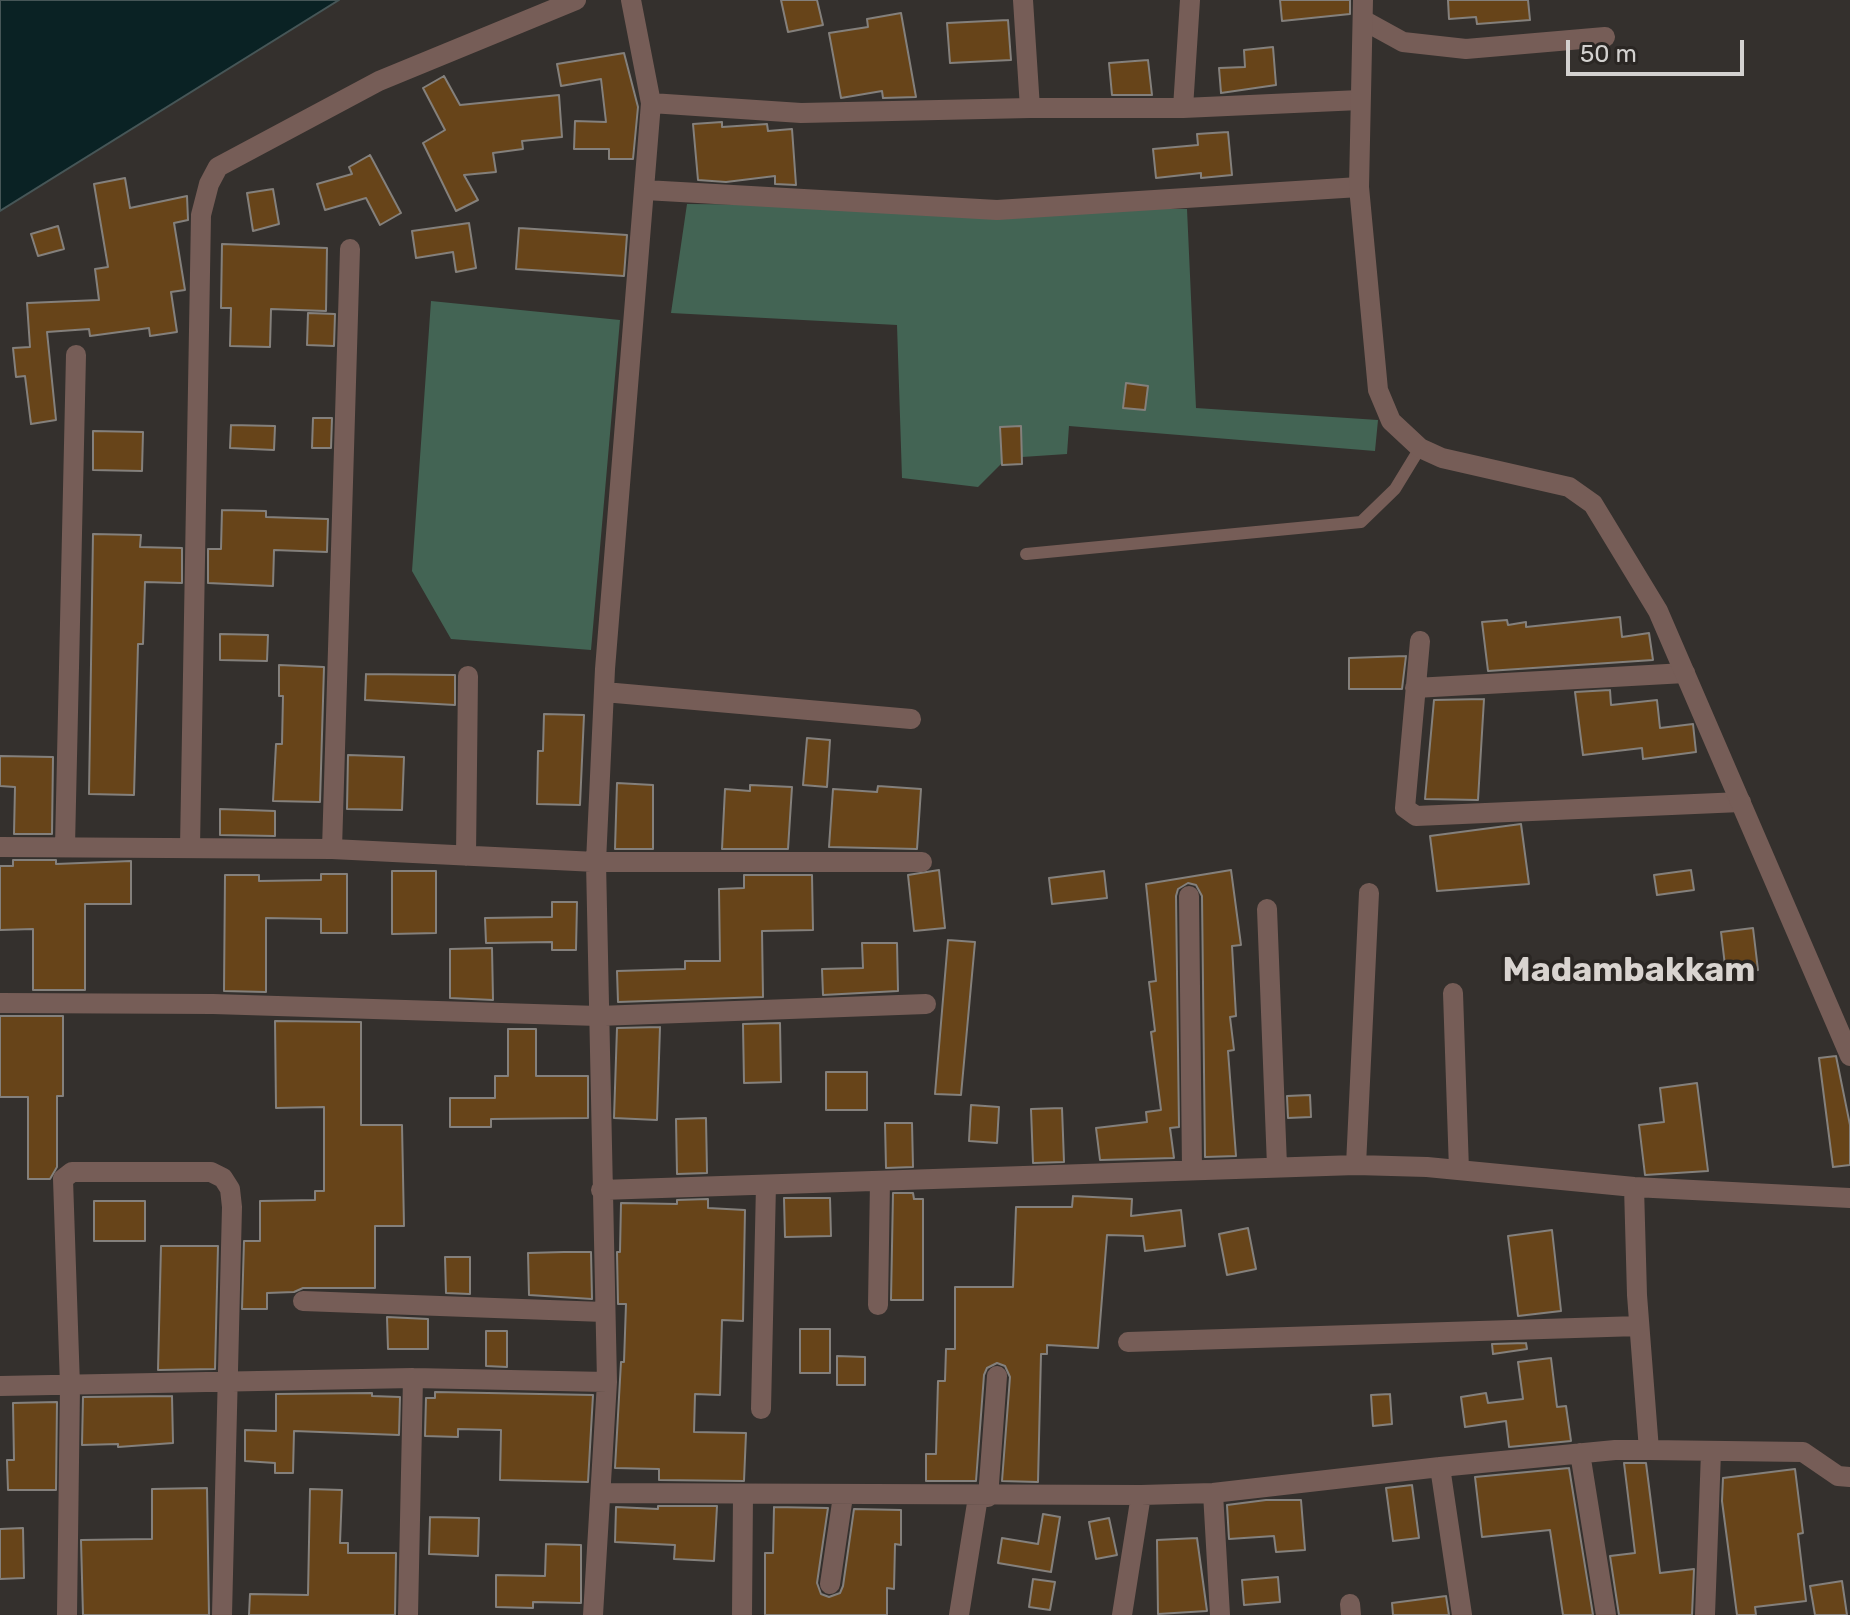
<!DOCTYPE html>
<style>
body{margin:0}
#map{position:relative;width:1850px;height:1615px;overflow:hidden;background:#34302d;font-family:Rubik,sans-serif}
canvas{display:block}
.scale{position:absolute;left:1566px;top:40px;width:178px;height:36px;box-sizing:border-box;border:4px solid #d3d1cf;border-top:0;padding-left:10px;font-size:24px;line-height:28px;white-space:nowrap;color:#d3d1cf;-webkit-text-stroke:6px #2a2623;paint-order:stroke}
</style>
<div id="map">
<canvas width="1850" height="1615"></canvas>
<div class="scale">50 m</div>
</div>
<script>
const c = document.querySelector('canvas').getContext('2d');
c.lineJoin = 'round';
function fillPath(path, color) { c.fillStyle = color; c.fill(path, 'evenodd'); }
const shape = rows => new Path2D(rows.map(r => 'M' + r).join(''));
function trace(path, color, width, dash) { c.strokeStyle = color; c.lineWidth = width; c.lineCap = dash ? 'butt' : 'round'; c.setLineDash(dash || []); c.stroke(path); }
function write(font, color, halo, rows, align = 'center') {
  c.font = font + ' Rubik,sans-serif'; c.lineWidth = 7; c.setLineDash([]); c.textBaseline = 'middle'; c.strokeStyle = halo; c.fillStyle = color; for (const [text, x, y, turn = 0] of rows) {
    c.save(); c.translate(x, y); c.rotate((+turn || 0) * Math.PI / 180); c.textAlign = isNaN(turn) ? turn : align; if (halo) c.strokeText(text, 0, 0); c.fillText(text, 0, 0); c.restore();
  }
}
fillPath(shape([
 [687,204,1187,209,1196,408,1378,420,1375,451,1069,426,1067,454,1007,458,978,487,902,478,897,325,671,313],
 [431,301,620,320,591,650,451,639,412,571]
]), '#436454');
const water = shape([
 [0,0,339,0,0,211,0,0]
]);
fillPath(water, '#0a2224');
trace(water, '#465657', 2);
const building = shape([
 [781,0,817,0,823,25,788,32,781,0],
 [1280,0,1350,0,1350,14,1282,21,1280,0],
 [1448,0,1528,0,1530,20,1477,24,1476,17,1449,19,1448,0],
 [901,13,916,97,883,98,882,91,841,98,829,33,868,27,867,19,901,13],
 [1008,20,1011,60,950,63,947,23,1008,20],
 [1273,47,1276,85,1221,93,1219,68,1245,67,1244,50,1273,47],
 [624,53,638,107,633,159,609,159,609,149,574,149,575,121,606,122,601,79,561,86,557,64,624,53],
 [1148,60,1152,95,1112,95,1109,63,1148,60],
 [444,76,460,105,559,95,562,137,522,141,523,149,493,153,496,172,464,175,478,200,456,211,423,143,445,130,423,88,444,76],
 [722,122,722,127,767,124,768,131,792,129,796,185,775,184,775,176,726,182,698,180,693,124,722,122],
 [1228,132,1232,175,1201,178,1201,173,1156,178,1153,149,1198,145,1197,134,1228,132],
 [370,155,401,213,380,225,366,198,325,210,317,184,352,174,349,167,370,155],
 [125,178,130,208,187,196,188,220,174,223,185,290,171,292,177,332,150,336,149,328,90,336,89,329,47,332,56,420,31,424,25,376,16,377,13,348,30,347,27,303,99,300,95,269,108,267,94,184,125,178],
 [273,189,279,224,253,231,247,193,273,189],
 [469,223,476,268,456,272,453,252,416,258,412,231,469,223],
 [58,226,64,249,38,256,31,234,58,226],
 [519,228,627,235,624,276,516,269,519,228],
 [222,244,327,248,326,311,271,309,270,347,230,346,231,308,221,308,222,244],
 [308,313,335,314,334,346,307,345,308,313],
 [1126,383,1148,386,1145,410,1123,408,1126,383],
 [313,418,332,418,331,448,312,448,313,418],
 [231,425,275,426,274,450,230,448,231,425],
 [1021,426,1022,464,1002,465,1000,427,1021,426],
 [93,431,143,432,142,471,93,470,93,431],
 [222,510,266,511,266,517,328,519,327,552,274,550,273,586,208,583,208,549,221,549,222,510],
 [93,534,141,535,140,547,182,548,182,583,145,582,143,644,138,644,134,795,89,794,93,534],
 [1620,617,1622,637,1649,633,1653,660,1488,671,1482,622,1507,620,1508,625,1526,622,1526,627,1620,617],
 [220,634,268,635,267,661,220,660,220,634],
 [1406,656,1402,689,1349,689,1349,658,1406,656],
 [279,665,324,667,320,802,273,801,276,744,282,744,283,696,279,696,279,665],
 [366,674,455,675,455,705,365,700,366,674],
 [1610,690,1611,705,1657,700,1660,728,1693,724,1696,752,1643,759,1642,748,1583,755,1575,692,1610,690],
 [1484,699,1478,800,1425,799,1434,700,1484,699],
 [544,714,584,715,580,805,537,804,538,751,543,751,544,714],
 [807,738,830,740,827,787,803,785,807,738],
 [348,755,404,757,402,810,347,809,348,755],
 [0,756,53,757,52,834,14,834,15,787,0,786,0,756],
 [617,783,653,785,653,849,615,849,617,783],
 [750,785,792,787,788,849,722,849,725,789,750,791,750,785],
 [878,786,921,789,917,849,829,847,833,789,877,792,878,786],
 [220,809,275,811,275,836,220,835,220,809],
 [1521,824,1529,884,1437,891,1430,836,1521,824],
 [13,860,56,860,56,864,131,861,131,904,85,904,85,990,33,990,33,929,0,930,0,866,13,866,13,860],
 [939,870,945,928,914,931,908,875,939,870],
 [1231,870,1241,945,1232,946,1236,1016,1230,1017,1234,1050,1228,1051,1236,1156,1205,1157,1202,896,1196,885,1188,883,1178,889,1176,896,1179,1127,1170,1128,1174,1158,1100,1160,1096,1128,1147,1122,1146,1112,1161,1110,1151,1032,1155,1031,1149,982,1156,981,1146,884,1231,870],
 [1691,870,1694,890,1657,895,1654,875,1691,870],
 [392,871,436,871,436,933,392,934,392,871],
 [1104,871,1107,898,1052,904,1049,878,1104,871],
 [321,874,347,874,347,933,321,933,321,919,266,918,266,992,224,991,225,875,259,875,259,881,321,880,321,874],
 [744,875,812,875,813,930,762,931,763,997,618,1002,617,971,685,969,685,961,720,961,719,889,744,888,744,875],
 [552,902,577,902,576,950,552,950,552,942,486,943,485,918,552,917,552,902],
 [1753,928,1758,970,1726,974,1721,932,1753,928],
 [948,940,975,942,961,1095,935,1094,948,940],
 [862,943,897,943,898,991,823,995,822,969,863,968,862,943],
 [492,948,493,1000,450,998,450,949,492,948],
 [0,1016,63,1016,63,1096,57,1096,57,1167,50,1179,28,1179,28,1097,0,1097,0,1016],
 [275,1021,361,1022,361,1125,402,1125,404,1226,375,1226,375,1288,303,1288,294,1292,267,1293,267,1309,242,1309,244,1241,260,1241,260,1201,315,1200,315,1191,324,1191,324,1107,276,1108,275,1021],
 [780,1023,781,1082,744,1083,743,1024,780,1023],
 [660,1027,657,1120,614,1118,617,1028,660,1027],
 [508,1029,536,1029,536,1076,588,1076,588,1118,491,1119,491,1127,450,1127,450,1098,495,1098,495,1076,508,1076,508,1029],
 [1836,1056,1850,1125,1850,1165,1833,1167,1819,1058,1836,1056],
 [826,1072,867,1072,867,1110,826,1110,826,1072],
 [1697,1083,1708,1171,1645,1175,1639,1125,1664,1122,1660,1088,1697,1083],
 [1310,1095,1311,1117,1288,1118,1287,1096,1310,1095],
 [971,1105,999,1107,997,1143,969,1141,971,1105],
 [1062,1108,1064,1162,1033,1163,1031,1109,1062,1108],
 [706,1118,707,1173,677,1174,676,1119,706,1118],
 [885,1123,912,1123,913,1167,886,1168,885,1123],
 [893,1193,913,1193,914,1199,923,1199,923,1300,891,1300,893,1193],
 [1073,1196,1132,1199,1131,1216,1181,1210,1185,1246,1145,1251,1143,1236,1107,1235,1098,1348,1047,1345,1047,1354,1041,1354,1038,1482,1002,1481,1010,1377,1005,1366,997,1363,987,1368,984,1375,976,1481,926,1481,926,1454,936,1454,938,1381,945,1381,946,1349,955,1349,955,1287,1013,1287,1016,1207,1072,1207,1073,1196],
 [784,1198,830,1198,831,1236,785,1237,784,1198],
 [708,1199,708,1208,745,1210,743,1321,722,1320,720,1395,695,1394,694,1432,746,1433,744,1481,659,1480,659,1469,615,1468,621,1362,624,1362,626,1304,618,1304,617,1252,620,1252,621,1203,677,1204,677,1200,708,1199],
 [94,1201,145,1201,145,1241,94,1241,94,1201],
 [1248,1228,1256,1269,1227,1275,1219,1234,1248,1228],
 [1552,1230,1561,1311,1518,1316,1508,1236,1552,1230],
 [161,1246,218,1246,215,1369,158,1370,161,1246],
 [564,1252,591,1252,592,1299,529,1295,528,1253,564,1252],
 [445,1257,470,1257,470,1294,446,1293,445,1257],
 [387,1317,428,1319,428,1349,388,1349,387,1317],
 [800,1329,830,1329,830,1373,800,1373,800,1329],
 [486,1331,507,1331,507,1367,486,1366,486,1331],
 [1526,1343,1527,1349,1493,1354,1492,1344,1526,1343],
 [837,1356,865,1357,865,1385,837,1385,837,1356],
 [1551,1358,1557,1407,1566,1406,1571,1441,1509,1447,1506,1421,1465,1427,1461,1397,1486,1393,1488,1403,1523,1399,1518,1362,1551,1358],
 [435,1392,593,1395,588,1482,500,1480,501,1430,458,1429,458,1437,425,1436,426,1398,435,1398,435,1392],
 [372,1393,372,1396,400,1397,399,1435,294,1431,293,1473,275,1473,275,1463,245,1461,245,1430,276,1431,276,1394,372,1393],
 [1390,1394,1392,1424,1373,1426,1371,1395,1390,1394],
 [172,1396,173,1443,118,1447,118,1444,82,1445,83,1397,172,1396],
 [57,1402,56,1490,8,1490,7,1460,14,1460,13,1403,57,1402],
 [1624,1463,1646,1463,1660,1573,1694,1569,1692,1615,1619,1615,1610,1556,1635,1553,1624,1463],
 [1569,1468,1593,1615,1563,1615,1550,1530,1482,1537,1475,1477,1569,1468],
 [1795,1469,1803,1533,1798,1534,1806,1601,1755,1607,1756,1615,1737,1615,1722,1501,1723,1478,1795,1469],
 [1412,1485,1419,1538,1393,1541,1386,1488,1412,1485],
 [207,1488,209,1615,83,1615,81,1540,152,1539,152,1489,207,1488],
 [310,1489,342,1490,340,1543,348,1543,348,1553,396,1553,395,1615,249,1615,250,1594,308,1595,310,1489],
 [1266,1500,1301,1500,1305,1550,1276,1552,1274,1536,1229,1539,1227,1505,1266,1500],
 [658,1506,717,1506,714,1561,674,1559,675,1545,615,1542,616,1507,658,1509,658,1506],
 [774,1507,828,1508,817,1583,821,1594,829,1597,840,1593,843,1586,854,1509,901,1510,901,1545,895,1544,894,1589,887,1588,887,1615,765,1615,765,1553,773,1553,774,1507],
 [1043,1514,1060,1517,1051,1572,998,1563,1002,1538,1038,1544,1043,1514],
 [430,1517,479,1518,478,1556,429,1554,430,1517],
 [1109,1518,1117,1555,1096,1559,1089,1522,1109,1518],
 [23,1528,24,1578,0,1579,0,1529,23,1528],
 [1197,1538,1207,1611,1158,1614,1157,1540,1197,1538],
 [546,1544,581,1545,581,1603,533,1602,533,1608,496,1607,496,1575,545,1576,546,1544],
 [1278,1577,1280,1602,1244,1605,1242,1580,1278,1577],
 [1033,1579,1055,1582,1050,1610,1029,1607,1033,1579],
 [1842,1581,1847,1615,1815,1615,1810,1586,1842,1581],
 [1446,1596,1449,1615,1393,1615,1392,1603,1446,1596]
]);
fillPath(building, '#674419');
trace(building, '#84807c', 2);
trace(shape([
 [1026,554,1361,522,1395,489,1420,448]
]), '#765d57', 12);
trace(shape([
 [631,0,651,103,801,113,1030,108,1023,0],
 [1363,20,1403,42,1466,49,1605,37],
 [1030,108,1183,108,1190,0],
 [1183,108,1360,100],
 [645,190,997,210,1359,187],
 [1420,641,1405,808,1416,816,1741,802],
 [1415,688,1685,673],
 [604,692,911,719],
 [65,846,76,355],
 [0,847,332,849,596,862,922,862],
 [190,847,201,215,209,184,218,167,379,81,576,0],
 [332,849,350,249],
 [466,856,468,676],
 [1189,896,1192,1170],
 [1267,909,1277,1166],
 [1453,993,1459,1170],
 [0,1003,213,1004,598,1016,926,1004],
 [1356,1165,1369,893],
 [601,1190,1356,1165,1427,1167,1634,1187,1850,1198],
 [303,1301,604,1312],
 [878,1305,880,1181],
 [1128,1342,1639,1326],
 [0,1386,413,1378,607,1382],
 [761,1409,766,1185],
 [1649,1450,1803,1452,1838,1476,1850,1477],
 [1580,1453,1606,1615],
 [603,1493,1141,1495,1122,1615],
 [1213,1493,1220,1615],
 [1141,1495,1213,1493,1440,1467],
 [988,1497,997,1376],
 [830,1584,843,1496],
 [1350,1604,1351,1615],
 [67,1615,70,1386,63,1179,72,1172,211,1172,223,1178,230,1189,232,1207,222,1615],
 [408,1615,413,1378],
 [593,1615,607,1382,596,862,605,669,651,103],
 [742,1615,743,1495],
 [959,1615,978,1497],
 [1462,1615,1440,1467,1615,1450,1649,1450,1637,1295,1634,1187],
 [1705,1615,1711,1452]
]), '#765d57', 20);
trace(shape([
 [1363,0,1359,187,1378,390,1391,421,1420,448,1442,458,1569,487,1593,504,1658,611,1850,1056]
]), '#765d57', 20);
write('bold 34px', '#d9d4d0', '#2a2623', [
 ["Madambakkam",1629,971]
]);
</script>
